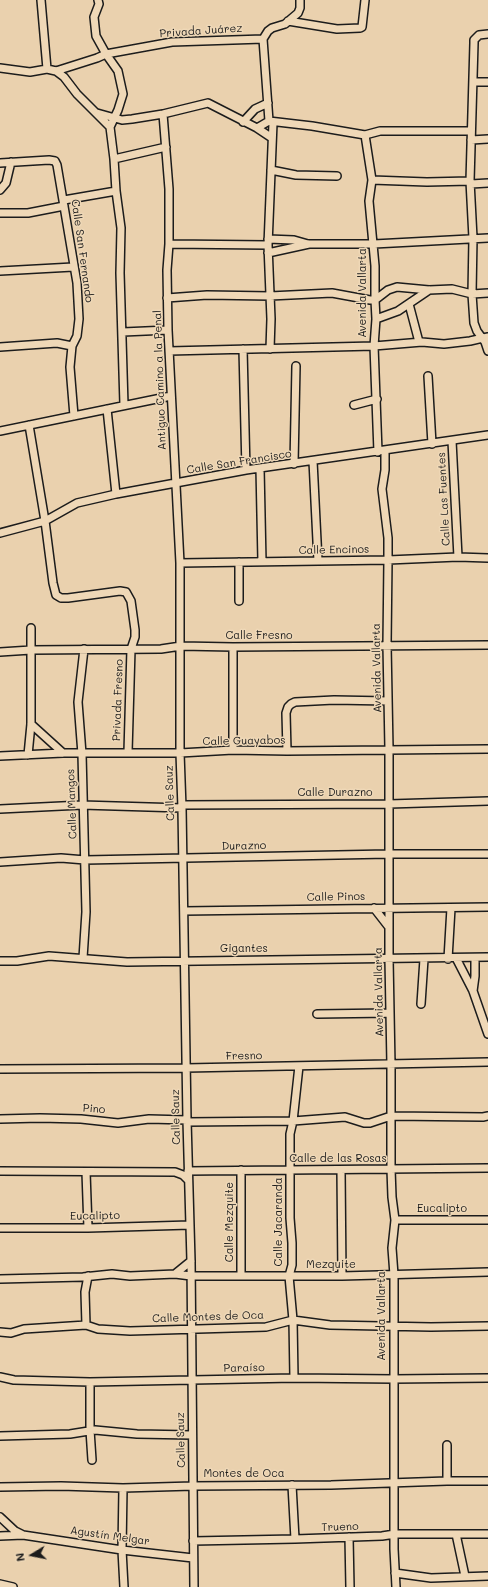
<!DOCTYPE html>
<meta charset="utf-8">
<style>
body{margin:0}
#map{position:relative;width:488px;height:1587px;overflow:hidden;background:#ead1ae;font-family:Mali,sans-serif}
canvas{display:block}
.north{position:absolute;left:12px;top:1535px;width:40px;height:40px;-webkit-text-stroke:3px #efd8b7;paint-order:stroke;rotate:260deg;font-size:11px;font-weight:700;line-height:16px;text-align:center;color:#1c1c1c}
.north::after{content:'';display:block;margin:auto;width:14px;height:18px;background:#1c1c1c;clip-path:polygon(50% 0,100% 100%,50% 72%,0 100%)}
</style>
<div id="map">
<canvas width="488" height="1587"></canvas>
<div class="north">N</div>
</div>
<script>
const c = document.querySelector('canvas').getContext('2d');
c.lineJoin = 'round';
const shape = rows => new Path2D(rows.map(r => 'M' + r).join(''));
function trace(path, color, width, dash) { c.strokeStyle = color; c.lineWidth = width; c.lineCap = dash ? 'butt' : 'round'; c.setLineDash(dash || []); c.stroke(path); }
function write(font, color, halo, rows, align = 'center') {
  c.font = font + ' Mali,sans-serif'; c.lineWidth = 3; c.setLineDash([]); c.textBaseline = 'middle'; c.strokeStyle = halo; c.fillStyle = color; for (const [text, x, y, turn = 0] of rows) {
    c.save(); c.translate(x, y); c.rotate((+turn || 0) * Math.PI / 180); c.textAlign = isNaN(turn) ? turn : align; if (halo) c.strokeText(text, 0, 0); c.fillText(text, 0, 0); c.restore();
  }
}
const minor = shape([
 [41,0,47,69],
 [98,0,99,4,94,17,96,36,106,54,118,71,123,94,118,110,110,127,114,159,116,191,121,228,120,273,124,405],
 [288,21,337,29,360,28,362,27,365,0],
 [488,34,479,35,474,40,474,43,470,181,473,238,472,294,474,323,477,331,485,342,488,351],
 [263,39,269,121],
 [263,39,268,31,272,28,285,24,298,13,300,8,300,0],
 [0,68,30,72,47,69,56,71,97,58,106,54,172,42,263,39],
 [56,71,64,77,77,94,110,127],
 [473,82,488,82],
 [97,113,122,120,132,119,163,114,208,103,257,128,269,121],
 [163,114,169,189,169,244,167,270,168,330,180,563,180,753,182,808,187,1120,191,1261,194,1587],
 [269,121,312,126,365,135,380,131,471,131],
 [243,122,255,109,268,103],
 [257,128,272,138],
 [365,135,372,180,369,201,375,266,375,300,376,319,374,346,378,452],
 [471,140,488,139],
 [114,159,166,147],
 [0,163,49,160,55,161,57,165,77,283,79,319,77,336,72,346,70,367,74,416],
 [271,170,296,175,337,176],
 [372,180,427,182,470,181],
 [471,184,488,183],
 [0,190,6,183,11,162],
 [64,200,116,191],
 [0,213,28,213,64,206],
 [268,239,294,240,308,244],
 [169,244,268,245],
 [268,253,309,244,374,244,488,238],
 [0,271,73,267],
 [167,298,207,295,270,296,332,293,370,300,375,300,388,290,397,287,429,290,452,289,472,294,488,293],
 [409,304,419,342],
 [376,319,398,311,429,290],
 [123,332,168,330],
 [0,347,57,343,72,346],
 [243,349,246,470],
 [270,349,271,319,268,245,273,123],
 [169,351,374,346,422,342,444,344,470,341,488,337],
 [428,376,432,444],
 [354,405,377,399],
 [107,409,116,494],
 [29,425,45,521,53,583,56,595,61,598,68,598,120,591,126,592,131,601,135,630,135,637,131,649,128,752],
 [0,431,171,396],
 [452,441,458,557],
 [385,451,385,470,382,489,388,538,388,560,387,645,389,749,389,959,391,1065,391,1169,392,1197,395,1220,392,1248,394,1275,394,1549,396,1587],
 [313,461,318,561],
 [294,464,296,366],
 [260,468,262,562],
 [0,533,45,521,77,503,116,494,246,470,488,435],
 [239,562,239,601],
 [180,563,388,560,458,557,488,558],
 [0,652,31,650,161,649,181,646,233,647,488,645],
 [31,724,63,753],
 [233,750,233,647],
 [287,751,286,713,288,707,291,704,295,702,334,700,388,701],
 [28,755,31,724,31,628],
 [0,756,63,753,180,753,233,750,287,751,488,749],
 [182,805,389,804,488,801],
 [0,809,82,805,182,808],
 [0,862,61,858,85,860,388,854,488,854],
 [374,908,388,926],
 [184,911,488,907],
 [83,958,86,912,82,754,78,702,84,649],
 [456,958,473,991,488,1034],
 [448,959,451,908],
 [0,961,17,961,49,956,127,962,488,957],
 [473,991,475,976,475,958],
 [421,1004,424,959],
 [317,1014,390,1013],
 [0,1069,186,1068,488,1062],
 [0,1119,40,1118,81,1119,118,1123,149,1119,187,1120],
 [187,1122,293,1121,345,1117,364,1123,370,1123,391,1116,483,1117,488,1116],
 [241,1170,241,1275],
 [341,1170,342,1276],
 [0,1171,175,1172,183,1175,188,1180],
 [188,1171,488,1168],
 [86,1172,88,1228],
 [395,1220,488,1220],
 [0,1228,88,1228,190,1225],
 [175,1274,191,1261],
 [0,1279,83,1277,112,1274,130,1276,175,1274,191,1276,342,1276,488,1272],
 [86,1325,85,1292,88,1276],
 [0,1332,11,1333,24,1329,86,1325,98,1329,130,1331,266,1327,293,1320,330,1325,431,1327,488,1326],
 [0,1377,14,1380,90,1382,294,1378,394,1379,488,1378],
 [294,1378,293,1320,289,1276,292,1265,292,1243,290,1218,290,1134,293,1121,299,1066],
 [90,1382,90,1430,92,1460],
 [0,1436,70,1434,95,1430,137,1434,192,1435],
 [447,1481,447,1445],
 [292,1485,295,1539],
 [0,1487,61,1486,123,1488,193,1486,331,1485,447,1481,488,1481],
 [123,1488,122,1550,124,1587],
 [0,1517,15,1531,23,1535],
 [456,1534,465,1576],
 [0,1536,23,1535,122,1550,193,1558],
 [349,1537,350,1587],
 [193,1541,295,1539,382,1536,395,1534,488,1534],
 [395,1573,431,1578,488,1576],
 [0,1584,13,1587]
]);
trace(minor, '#1c1c1c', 10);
trace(minor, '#efd8b7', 7);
write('11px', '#1c1c1c', '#efd8b7', [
 ["Privada Juárez",201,31,-4],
 ["Calle San Fernando",82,251,82],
 ["Avenida Vallarta",363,293,-90],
 ["Antiguo Camino a la Penal",160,380,-92],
 ["Calle San Francisco",239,462,-9],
 ["Calle Las Fuentes",444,499,-93],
 ["Calle Encinos",334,550,-1],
 ["Calle Fresno",259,636],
 ["Avenida Vallarta",377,668,-91],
 ["Privada Fresno",118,700,-88],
 ["Calle Guayabos",244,741,-1],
 ["Calle Sauz",170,793,-92],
 ["Calle Durazno",335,793],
 ["Calle Mangos",72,804,-92],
 ["Durazno",244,846,-1],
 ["Calle Pinos",336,897,-1],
 ["Gigantes",244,949],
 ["Avenida Vallarta",379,992,-91],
 ["Fresno",244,1056,-1],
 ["Pino",94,1109,4],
 ["Calle Sauz",176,1117,-91],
 ["Calle de las Rosas",338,1159],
 ["Eucalipto",442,1209],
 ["Eucalipto",95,1216,-1],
 ["Calle Mezquite",230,1222,-90],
 ["Calle Jacaranda",279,1222,-90],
 ["Mezquite",331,1265],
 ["Avenida Vallarta",382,1316,-90],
 ["Calle Montes de Oca",208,1317,-2],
 ["Paraíso",244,1368,-1],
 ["Calle Sauz",181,1440,-91],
 ["Montes de Oca",244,1474],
 ["Trueno",340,1527,-2],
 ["Agustín Melgar",110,1536,8]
]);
</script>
